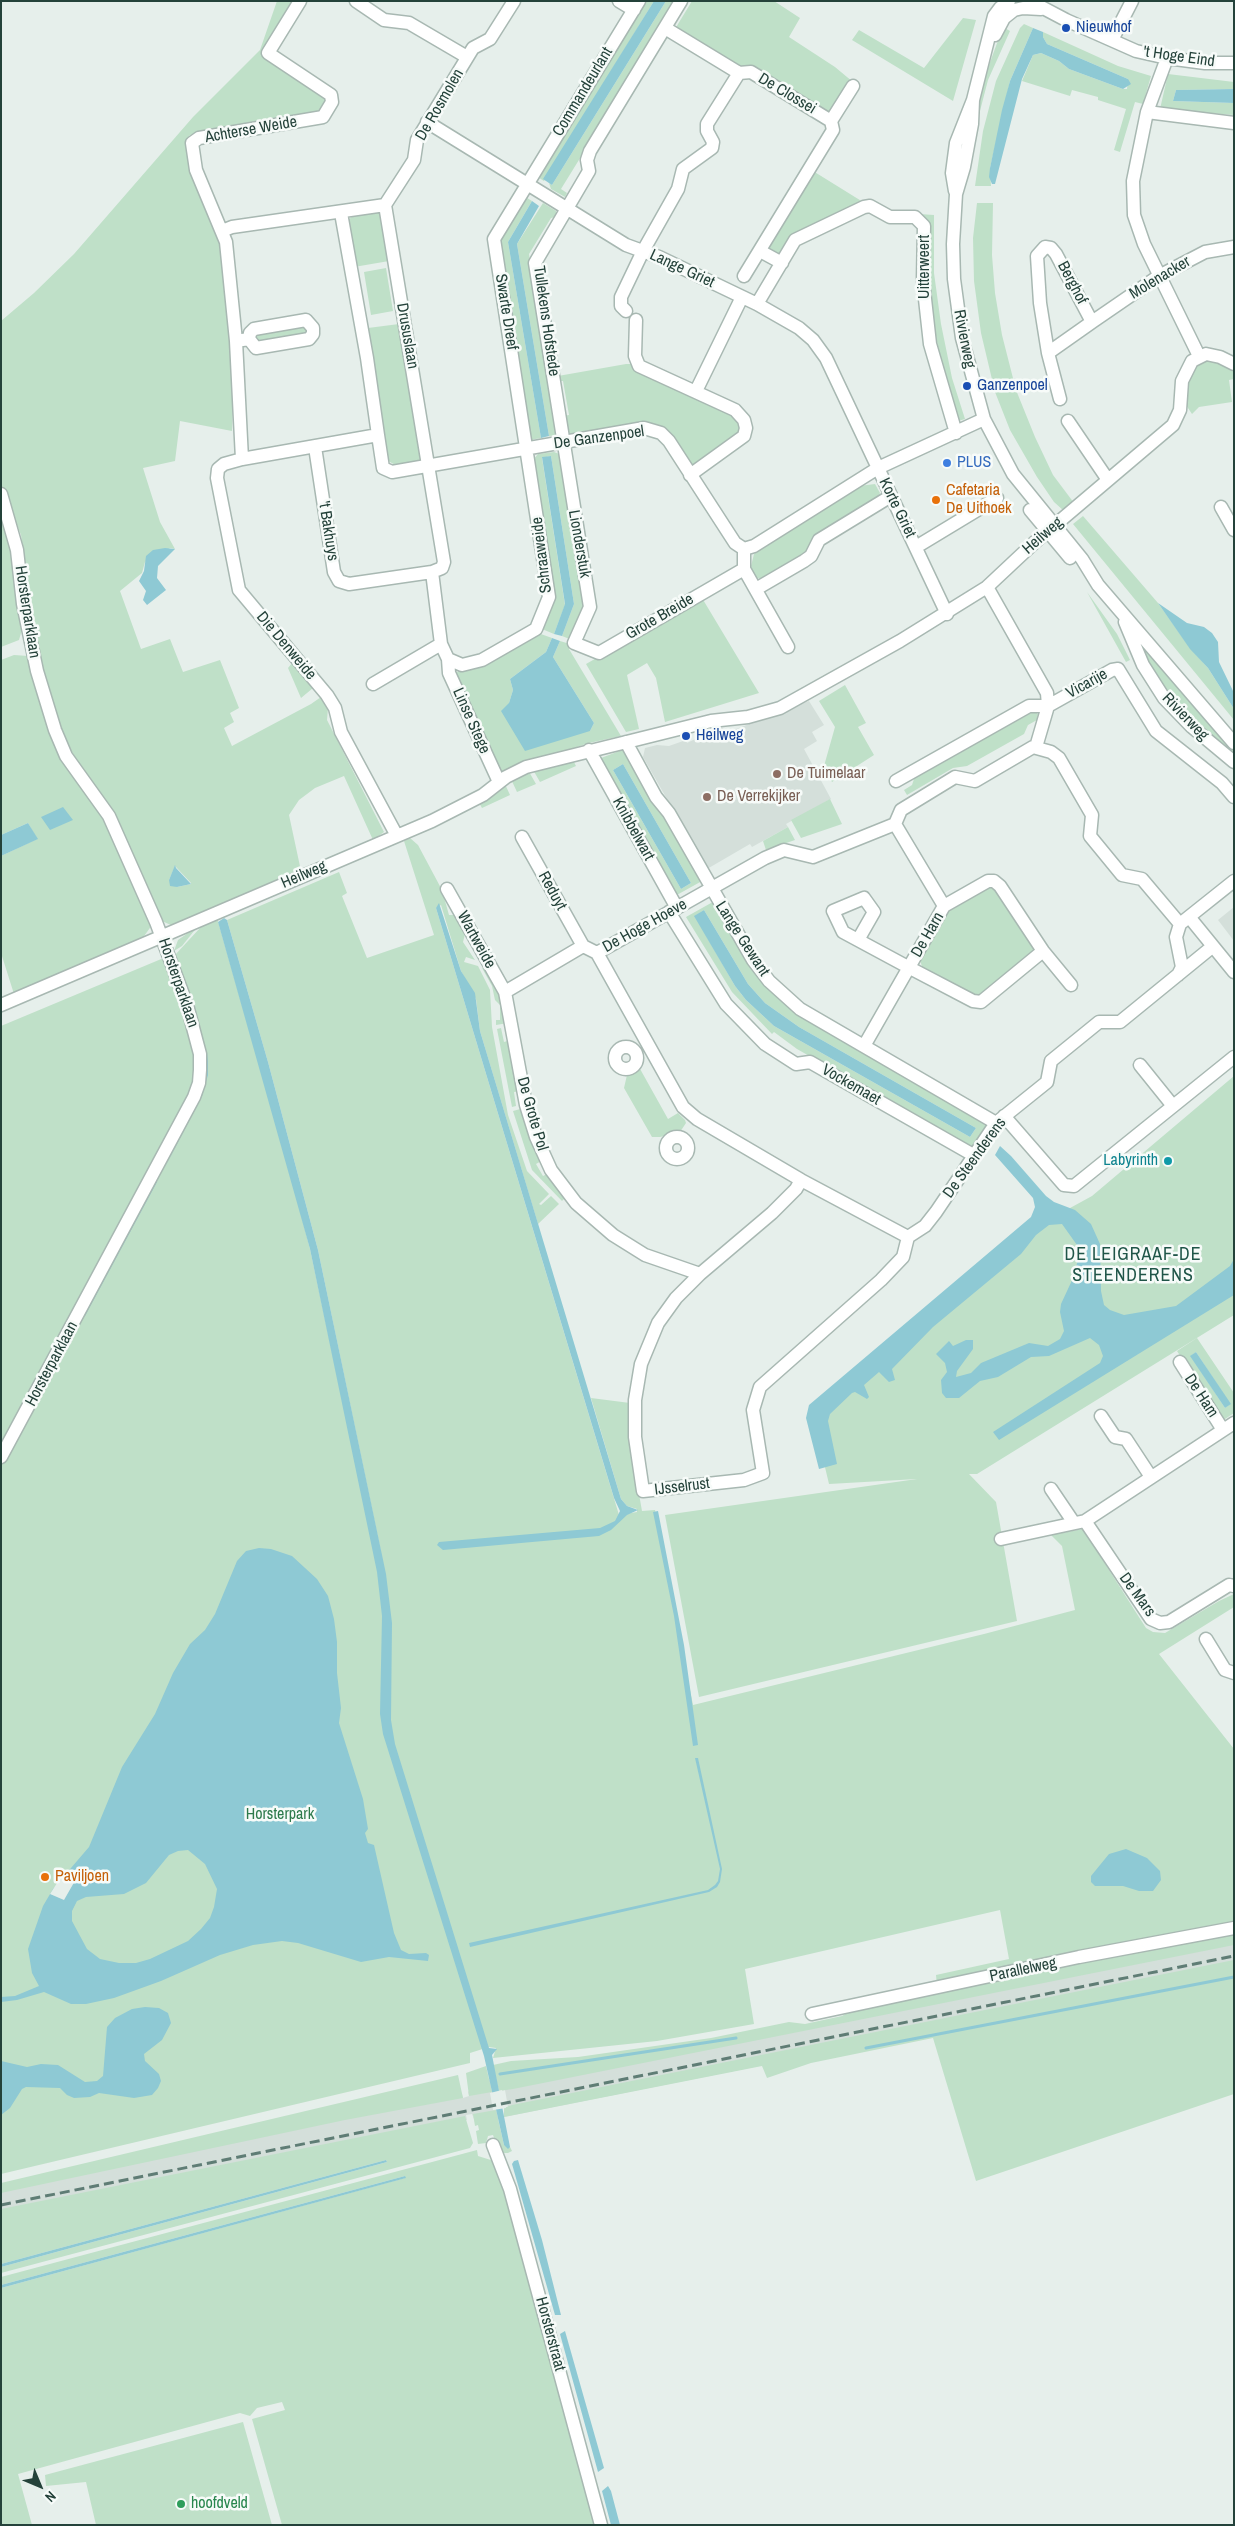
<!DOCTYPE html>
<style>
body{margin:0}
#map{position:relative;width:1235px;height:2526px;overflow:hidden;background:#e6efeb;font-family:"Archivo Narrow",sans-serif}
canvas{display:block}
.frame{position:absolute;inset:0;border:2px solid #24423a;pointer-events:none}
.north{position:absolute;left:15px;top:2461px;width:50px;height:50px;-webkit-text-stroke:4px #f7fbf9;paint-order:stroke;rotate:135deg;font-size:14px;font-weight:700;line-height:20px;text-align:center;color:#24423a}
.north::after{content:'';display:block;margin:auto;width:18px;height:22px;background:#24423a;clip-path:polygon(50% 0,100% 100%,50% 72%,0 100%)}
</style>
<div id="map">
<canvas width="1235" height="2526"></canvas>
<div class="frame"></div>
<div class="north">N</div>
</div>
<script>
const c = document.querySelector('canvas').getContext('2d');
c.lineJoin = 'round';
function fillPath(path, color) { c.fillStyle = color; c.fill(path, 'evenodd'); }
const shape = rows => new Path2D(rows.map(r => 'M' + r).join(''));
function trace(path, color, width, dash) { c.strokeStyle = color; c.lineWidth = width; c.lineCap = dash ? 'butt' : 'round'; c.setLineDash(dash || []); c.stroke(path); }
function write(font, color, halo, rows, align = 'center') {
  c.font = font + ' "Archivo Narrow",sans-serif'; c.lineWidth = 5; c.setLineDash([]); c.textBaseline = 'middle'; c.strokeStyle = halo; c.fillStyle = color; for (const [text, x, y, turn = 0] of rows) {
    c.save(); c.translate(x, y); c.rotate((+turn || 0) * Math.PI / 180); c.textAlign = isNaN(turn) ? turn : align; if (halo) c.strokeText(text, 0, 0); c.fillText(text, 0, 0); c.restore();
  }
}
fillPath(shape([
 [809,701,824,725,812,732,817,741,804,749,831,799,786,824,788,827,752,847,750,844,707,869,643,757,645,748,657,745,669,746,686,740,687,743,720,727,731,731],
 [1234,907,1234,941,1218,920],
 [1234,1937,1234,1971,504,2117,504,2108,508,2107,505,2090,499,2091,496,2079,760,2035],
 [490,2080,498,2118,474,2119,472,2114,466,2115,467,2120,1,2219,1,2187,462,2094,463,2098,469,2096,468,2092,479,2082]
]), '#d4dfda');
fillPath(shape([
 [277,1,294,1,261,55,329,99,319,114,190,135,186,140,193,173,221,238,231,314,230,354,234,378,232,431,180,421,175,461,143,468,160,522,175,549,170,548,145,562,142,573,120,591,141,649,170,639,183,672,220,660,239,708,230,713,234,722,224,728,232,746,311,704,321,697,328,708,327,720,384,832,373,840,344,776,315,788,299,800,289,815,301,871,173,926,162,921,60,729,44,677,26,593,27,573,21,535,1,484,1,321,34,293,74,254,193,117,260,50],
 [175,866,191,883,191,884,177,887,169,880],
 [644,1,654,1,544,181,536,176],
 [666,1,677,1,561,189,567,193,565,197,551,189,549,183,552,185],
 [692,1,774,1,800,18,789,37,835,67,853,82,831,113,740,68,675,29],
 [963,18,976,20,953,101,852,40,859,30,924,68],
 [1024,24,1033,28,1010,81,990,168,991,186,975,186,983,131,996,81,1020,28],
 [1003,27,1010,31,988,80,974,134,976,107,982,84],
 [1043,32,1118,66,1151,76,1143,104,1135,102,1120,152,1114,150,1126,109,1098,100,1098,97,1072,90,1070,96,1022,81,1033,55,1041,53,1059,61,1069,69,1123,89,1127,89,1128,79,1047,44,1043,37],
 [1168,74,1234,82,1234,89,1176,90,1173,101,1234,103,1234,115,1160,109],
 [813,171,863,202,780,256,766,249],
 [524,196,532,201,508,242,541,438,530,440,498,242],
 [543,203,556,211,556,217,551,218,529,254,558,435,549,436,517,244],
 [977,203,993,203,992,255,995,293,1002,335,1016,390,1035,437,1053,475,1074,503,1064,511,1054,502,1037,477,1010,430,995,392,981,333,974,281,973,238],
 [380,211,389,261,354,267,348,220,353,216],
 [919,214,934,215,934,273,941,324,952,378,965,419,958,421,945,380,937,342,931,304,929,266],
 [386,268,393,311,371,315,364,272],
 [304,323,309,332,306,335,257,344,254,342,256,332],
 [399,324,423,457,420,461,395,465,387,460,368,328],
 [1204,360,1214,360,1234,372,1234,379,1229,380,1232,402,1199,407,1192,414,1186,405,1186,387,1194,367],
 [626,364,633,364,734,416,741,431,690,469,667,434,569,437,561,416,569,415,563,381,558,381,558,376],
 [554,452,562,455,586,606,572,640,562,636,574,604,551,456,542,458,565,605,554,634,542,629,555,597,533,460,538,454],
 [875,484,880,493,875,502,808,555,767,579,755,578,751,566,754,554,859,486],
 [1,508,6,520,23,626,19,640,1,647],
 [1083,516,1158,603,1190,648,1208,668,1234,709,1234,720,1073,524],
 [1087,592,1117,634,1130,660,1126,662],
 [702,598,759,693,665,722,656,678,647,663,627,675,639,729,626,732,586,664],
 [1124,618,1234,745,1234,760,1165,697],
 [538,633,552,638,546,652,510,679,513,690,509,703,590,731,594,723,553,657,560,641,570,644,569,649,621,736,589,743,500,773,457,676,457,672],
 [14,655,28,656,49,716,93,796,152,925,142,939,14,994,1,953,1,856,37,839,28,823,1,835,1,660],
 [292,663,313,688,301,698,288,668],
 [845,685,866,723,858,727,874,755,832,782,824,766,835,727,819,701],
 [1035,711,1038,714,1037,720,1028,725,1024,734,967,766,953,768,907,795,904,790,912,785,915,776],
 [622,750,626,753,702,881,675,896,601,758],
 [623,764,691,883,681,889,613,770],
 [571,756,576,766,540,782,532,768],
 [528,770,536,784,517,792,510,777],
 [504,782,510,795,482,808,478,801],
 [830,799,842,824,801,838,791,820],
 [788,827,795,840,766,850,763,841],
 [410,838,418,845,442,890,449,915,455,915,466,930,463,942,475,960,466,957,464,962,478,966,490,990,492,1027,508,1115,527,1171,549,1194,539,1204,541,1205,551,1196,559,1204,538,1224,480,1031,476,999,461,971,441,905,436,908,619,1515,637,1512,637,1509,627,1506,621,1499,591,1398,630,1403,633,1460,642,1511,655,1510,693,1705,984,1634,1075,1610,1062,1546,1051,1535,1083,1529,1137,1614,1146,1628,1153,1632,1165,1633,1219,1601,1234,1594,1234,1607,1159,1654,1234,1749,1234,1925,937,1986,936,1975,1009,1959,1000,1910,745,1969,754,2024,657,2041,493,2058,496,2048,489,2047,470,2053,470,2063,1,2174,1,1026,166,957,175,955,200,928,217,918,291,1176,310,1249,375,1553,381,1552,318,1250,268,1062,227,920,339,872,347,893,342,896,367,958,434,935,404,841],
 [992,885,996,888,1035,949,982,995,975,997,923,970,920,960,948,909],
 [711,903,714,903,746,961,764,983,987,1126,971,1148,797,1049,774,1032,772,1034,732,992,686,917],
 [704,910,748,984,765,1003,799,1027,976,1128,970,1137,774,1026,746,1000,735,986,695,916],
 [198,926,182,946,174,951,178,940],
 [482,968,488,969,498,986,508,1023,496,1025,496,1020,500,1020,500,1005,495,1000,492,986],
 [501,1028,504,1042,511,1040,521,1091,514,1092,516,1106,512,1107,497,1029],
 [639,1067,668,1119,678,1113,685,1120,686,1123,680,1132,660,1137,652,1137,624,1088,627,1075],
 [1234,1076,1234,1315,977,1474,969,1474,996,1502,1017,1621,699,1697,665,1515,917,1479,829,1484,814,1421,1050,1219,1092,1196],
 [524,1108,543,1160,536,1164,543,1176,549,1173,566,1197,562,1201,532,1170,513,1111],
 [1197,1338,1234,1393,1234,1413,1222,1421,1177,1351],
 [1196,1352,1230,1404,1225,1408,1191,1356],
 [1234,1932,1234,1945,513,2089,499,2091,494,2069,493,2065,511,2061,578,2057,711,2038,789,2022,805,2024,842,2016,854,2009],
 [1234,1960,1234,2094,976,2181,933,2038,811,2063,767,2078,762,2066,504,2117,504,2108,512,2105],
 [486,2066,492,2092,469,2096,466,2073],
 [458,2075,463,2098,345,2120,1,2193,1,2183],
 [496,2110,504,2145,510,2147,512,2151,508,2153,503,2153,499,2151,493,2135,488,2136,486,2143,478,2144,476,2131,479,2130,478,2125,475,2126,473,2114],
 [465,2116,473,2143,470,2148,1,2273,1,2267,387,2162,386,2160,1,2264,1,2209],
 [477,2150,478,2156,494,2161,511,2209,595,2525,282,2525,252,2419,285,2410,282,2402,257,2408,250,2416,240,2413,18,2474,32,2525,1,2525,1,2288,405,2178,405,2176,1,2285,1,2277],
 [243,2422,272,2525,96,2525,86,2482,46,2486,45,2475]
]), '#bfe0c8');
fillPath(shape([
 [654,1,666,1,552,185,543,179],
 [1033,28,1043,32,1043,37,1047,44,1128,79,1131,84,1123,89,1069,69,1059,61,1041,53,1033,55,1022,79,995,184,992,184,989,177,990,168,1002,110,1010,81],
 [1234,89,1234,103,1173,101,1176,90],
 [532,201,539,206,517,244,549,436,541,438,508,242],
 [551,456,574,604,562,636,554,634,565,604,542,457],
 [165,548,175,549,158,566,157,578,166,590,147,605,143,600,146,591,139,581,144,571,146,556,153,550],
 [1158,603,1187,623,1204,627,1212,633,1218,642,1219,662,1234,693,1234,709,1208,668,1190,649],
 [552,638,560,641,553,657,594,723,590,731,525,751,501,711,509,703,513,690,510,679,546,652],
 [623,764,691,883,681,889,613,770],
 [63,807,73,820,50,830,41,817],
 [28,823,38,839,1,856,1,835],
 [175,865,176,868,191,884,177,887,170,886,169,880],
 [439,903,461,971,475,993,480,1031,621,1499,627,1506,638,1510,627,1515,611,1530,599,1536,443,1550,437,1545,439,1542,600,1528,615,1521,620,1511,614,1498,436,908],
 [704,910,748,984,765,1003,799,1027,976,1128,970,1137,774,1026,746,1000,735,986,694,916],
 [224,918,227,920,268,1062,318,1250,386,1574,392,1623,391,1720,395,1744,489,2048,497,2049,492,2055,510,2147,508,2149,504,2145,484,2056,383,1734,380,1714,382,1616,377,1572,310,1249,218,922],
 [208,1053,208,1075,202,1096,161,1175,197,1104,204,1086],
 [1000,1146,1011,1156,1046,1196,1054,1202,1075,1210,1091,1224,1100,1244,1101,1291,1104,1305,1110,1310,1124,1315,1176,1306,1230,1266,1234,1259,1234,1295,999,1440,993,1432,1100,1363,1103,1356,1099,1345,1090,1338,1049,1356,1031,1357,998,1377,980,1381,959,1398,946,1398,942,1393,941,1380,947,1372,945,1363,936,1354,949,1341,953,1346,966,1340,973,1340,973,1349,957,1371,956,1377,971,1373,981,1363,1029,1343,1048,1346,1060,1339,1064,1331,1060,1312,1061,1304,1074,1276,1078,1259,1077,1245,1062,1224,1049,1225,1036,1235,1021,1254,933,1327,892,1369,895,1380,889,1382,879,1372,864,1385,869,1397,867,1399,855,1392,852,1393,830,1414,828,1421,837,1464,819,1469,806,1418,809,1405,1031,1217,1035,1207,1033,1198,995,1155],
 [156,1182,157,1182,85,1316,84,1315],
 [1196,1352,1231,1404,1225,1408,1190,1356],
 [658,1511,684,1645,698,1745,693,1746,674,1616,653,1512],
 [259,1548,271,1549,292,1556,317,1579,328,1596,334,1619,337,1642,337,1673,341,1708,339,1723,363,1799,368,1829,365,1833,368,1843,374,1845,394,1933,401,1950,409,1954,426,1953,429,1955,428,1961,389,1957,361,1962,298,1943,282,1941,253,1945,220,1955,161,1981,114,1998,86,2004,71,2004,44,1992,17,2000,1,2002,1,1997,15,1996,39,1986,32,1973,28,1949,43,1906,53,1889,89,1847,122,1767,155,1714,173,1673,190,1644,205,1630,215,1614,237,1561,246,1551],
 [188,1850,205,1864,217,1889,214,1907,210,1918,201,1929,188,1941,150,1959,136,1963,119,1963,100,1959,87,1949,72,1921,72,1911,77,1901,86,1897,124,1894,146,1883,169,1855,178,1851],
 [695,1758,698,1758,722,1869,720,1882,717,1887,709,1892,470,1947,469,1943,708,1890,715,1885,718,1881,720,1869],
 [1126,1849,1147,1858,1160,1871,1161,1880,1153,1891,1139,1891,1123,1886,1095,1886,1091,1882,1091,1876,1109,1854],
 [145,2007,159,2008,168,2013,171,2023,162,2040,144,2054,145,2061,159,2074,161,2081,158,2088,152,2095,134,2098,99,2093,90,2097,74,2098,67,2095,60,2088,26,2087,22,2089,10,2108,1,2115,1,2061,27,2067,41,2064,58,2065,85,2082,97,2081,103,2076,107,2027,115,2018,132,2009],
 [386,2160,387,2162,1,2267,1,2264],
 [518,2160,542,2240,561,2315,555,2315,512,2164,514,2161],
 [405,2176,406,2178,1,2288,1,2285],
 [565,2331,604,2468,598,2472,560,2334],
 [608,2486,611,2491,620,2525,611,2525,602,2491]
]), '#8ec9d4');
fillPath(shape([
 [64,1872,76,1879,64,1900,50,1894],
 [502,2090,506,2108,493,2110,490,2093]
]), '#e6efeb');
trace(shape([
 [866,2048,1234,1977],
 [500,2074,736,2038]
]), '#8ec9d4', 3);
const minor = shape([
 [356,1,384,20,409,23,467,57],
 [619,1,634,10],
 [681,1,590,151,587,160,589,171,535,263,590,607,574,643,599,653,744,569],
 [1030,1,1066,20,1136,51,1167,58,1205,63,1234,63],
 [665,28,739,73,751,72,831,121,833,130,744,276],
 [995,35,1004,18,1014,10,1023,8,1041,9],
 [1112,40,1132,1],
 [1167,58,1147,112,1133,181,1134,215,1144,244,1199,356],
 [973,100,972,124,964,167,956,194,953,244,954,279,962,338,984,419,1013,474,1082,559,1098,585,1234,743],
 [1147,112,1234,123],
 [831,121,853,86],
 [427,122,626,245,659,257,757,304,799,328,813,340,826,358,947,614],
 [955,191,952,173,956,143,973,100,994,16,1000,8,1009,1],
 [385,205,444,562,442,568,432,572,441,644,448,659,462,665,482,660,536,629,549,597,494,239,639,1],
 [341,213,367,358,378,435],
 [222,231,232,227,385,205,414,160,417,140,473,48,490,39,514,1],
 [760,251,782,263],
 [757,304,795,240,864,207,870,206,890,217,915,217,924,226,923,281,930,344,956,433],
 [626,311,621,306,621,297,643,251,678,189,683,169,712,148,713,142,707,131,707,124,739,73],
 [636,320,635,356,639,366,735,410,744,420,746,428,744,436,690,475],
 [1092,322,1159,276,1205,252,1234,247],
 [236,341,249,339,250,333,254,329,306,320,313,328,313,334,309,339,256,348,249,339],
 [1048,353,1092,322,1056,254,1051,248,1045,247,1037,256,1040,303,1048,353,1060,399],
 [696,391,742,297],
 [1068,421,1108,480],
 [315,447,334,572,339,581,349,584,432,572],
 [242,459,236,341,226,242,196,170,192,143,199,138,323,117,332,102,331,95,268,53,300,1],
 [1,494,17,550,23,604,37,671,55,730,66,756,109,816,156,922,187,1005,200,1054,200,1070,199,1083,194,1097,1,1457],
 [1221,507,1234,530],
 [1030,510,1070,558],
 [916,547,997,498],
 [744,549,744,569,788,647],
 [987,587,1047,693,1048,706,1112,670,1118,669,1156,731,1222,783,1234,797],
 [756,589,804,561,811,556,819,540,891,496],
 [1125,622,1143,665,1164,698,1192,727,1234,762],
 [448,659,449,673,499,782],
 [373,684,441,644],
 [626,742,656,797,669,813,753,960,769,981,800,1009,996,1123],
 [589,750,677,908],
 [896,781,1029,706,1048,706,1036,747],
 [895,824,944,906],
 [397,836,341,732,335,708,327,695,239,590,217,478,218,469,224,464,242,459,378,435,383,468,392,472,644,428,661,433,669,441,735,543,744,549,754,546,878,468,984,419],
 [522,837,583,946],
 [447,889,505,992,526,1105,536,1137,551,1170,576,1203,613,1235,645,1255,700,1274],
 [669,912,726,1004,765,1044,796,1064,810,1062,975,1156],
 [1190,918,1234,972],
 [858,940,874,912,864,898,833,911,843,932,908,967,973,1001,981,1002,1043,951],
 [583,946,597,953,683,1107,697,1119,801,1180,908,1237],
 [597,953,765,858,784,850,813,857,895,824,901,810,955,777,975,781,1033,747,1051,752,1059,758,1092,815,1090,836,1122,875,1142,879,1180,924],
 [1178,975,1182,967,1176,937,1180,924,1234,881],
 [505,992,583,946],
 [1,1005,432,821,483,795,506,777,526,767,711,721,748,717,780,708,900,641,987,587,1035,542,1173,425,1180,410,1182,381,1192,361,1206,354,1220,357,1234,364],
 [864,1046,944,906,988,881,994,881,1000,886,1043,951,1071,985],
 '615 1058a11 11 0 1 1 22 0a11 11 0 1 1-22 0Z',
 [1140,1065,1173,1106],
 [1004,1116,1064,1185,1074,1186,1234,1057],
 '666 1148a11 11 0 1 1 22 0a11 11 0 1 1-22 0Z',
 [801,1180,796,1189,772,1213,700,1274,676,1298,658,1323,641,1364,635,1400,635,1437,643,1491,744,1480,763,1473,753,1410,760,1387,881,1280,903,1257,908,1237],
 [908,1237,925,1226,936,1212,996,1123,1047,1082,1051,1061,1099,1022,1120,1022,1212,947],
 [1180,1362,1223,1430],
 [1101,1416,1115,1437,1126,1439,1151,1477],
 [1234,1423,1085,1521,1151,1619,1160,1623,1169,1622,1229,1585,1234,1586],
 [1051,1489,1074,1523],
 [1001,1539,1085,1521],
 [1206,1639,1225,1670,1234,1673],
 [812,2014,1079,1957,1234,1928],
 [493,2145,510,2189,601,2525]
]);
trace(minor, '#a8b8b2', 15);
trace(minor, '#fff', 12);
trace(shape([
 [1,2205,1234,1956]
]), '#5f7d75', 3, [10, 5]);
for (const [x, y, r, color] of [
 [1066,28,5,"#1a4fb4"],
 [967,386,5,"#1a4fb4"],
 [947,463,5,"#3f7fe0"],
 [936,500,5,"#e8710a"],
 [686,736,5,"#1a4fb4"],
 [777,774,5,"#8d6e63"],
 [707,797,5,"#8d6e63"],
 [1168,1161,5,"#0f9aa8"],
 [45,1877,5,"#e8710a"],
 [181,2504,5,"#2e9e5b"]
]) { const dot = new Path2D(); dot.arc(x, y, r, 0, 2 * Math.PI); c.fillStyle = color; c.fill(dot); trace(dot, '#f7fbf9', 2); }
write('16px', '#164399', '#f7fbf9', [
 ["Nieuwhof",1076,28],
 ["Ganzenpoel",977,386],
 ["Heilweg",696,736]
], 'left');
write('16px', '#24423a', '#f7fbf9', [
 ["'t Hoge Eind",1179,57,8],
 ["Commandeurlant",583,92,-59],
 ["De Clossei",787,94,31],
 ["De Rosmolen",440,105,-60],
 ["Achterse Weide",251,130,-10],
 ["Uitterweert",925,267,-90],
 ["Lange Griet",682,269,25],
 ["Molenacker",1160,278,-31],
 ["Berghof",1072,283,62],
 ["Swarte Dreef",506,312,81],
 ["Tullekens Hofstede",546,321,82],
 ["Drususlaan",407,336,80],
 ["Rivierweg",964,339,79],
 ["De Ganzenpoel",599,438,-8],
 ["Korte Griet",897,508,64],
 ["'t Bakhuys",328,531,81],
 ["Heilweg",1043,536,-41],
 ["Lionderstuk",579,544,80],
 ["Schraaweide",542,555,-97],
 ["Horsterparklaan",27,612,81],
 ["Grote Breide",660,617,-30],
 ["Die Denweide",286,646,50],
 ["Vicarije",1087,684,-29],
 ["Rivierweg",1185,717,46],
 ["Linse Stege",471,721,66],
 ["Knibbelwart",633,829,61],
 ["Heilweg",304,875,-23],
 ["Reduyt",552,891,61],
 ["De Hoge Hoeve",645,926,-29],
 ["De Harn",928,935,-60],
 ["Lange Gewant",742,939,57],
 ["Wartweide",476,940,61],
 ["Horsterparklaan",178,983,71],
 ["Vockemaet",851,1085,30],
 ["De Grote Pol",532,1114,74],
 ["De Steenderens",975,1158,-54],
 ["Horsterparklaan",52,1364,-62],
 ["De Ham",1201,1396,57],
 ["IJsselrust",682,1487,-7],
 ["De Mars",1137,1595,54],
 ["Parallelweg",1023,1970,-12],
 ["Horsterstraat",550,2334,75]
]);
write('16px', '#366cbe', '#f7fbf9', [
 ["PLUS",957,463]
], 'left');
write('16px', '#c56008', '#f7fbf9', [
 ["Cafetaria",946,491],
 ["De Uithoek",946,509],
 ["Paviljoen",55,1877]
], 'left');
write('16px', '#785e54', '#f7fbf9', [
 ["De Tuimelaar",787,774],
 ["De Verrekijker",717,797]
], 'left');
write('16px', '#0d838f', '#f7fbf9', [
 ["Labyrinth",1158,1161]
], 'right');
write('16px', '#2d7a4b', '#f7fbf9', [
 ["Horsterpark",280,1815]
]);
write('16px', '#27864d', '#f7fbf9', [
 ["hoofdveld",191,2504]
], 'left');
c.letterSpacing = '1px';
write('18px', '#1f5548', '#f7fbf9', [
 ["DE LEIGRAAF-DE",1133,1255],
 ["STEENDERENS",1133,1276]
]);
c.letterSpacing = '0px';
</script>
